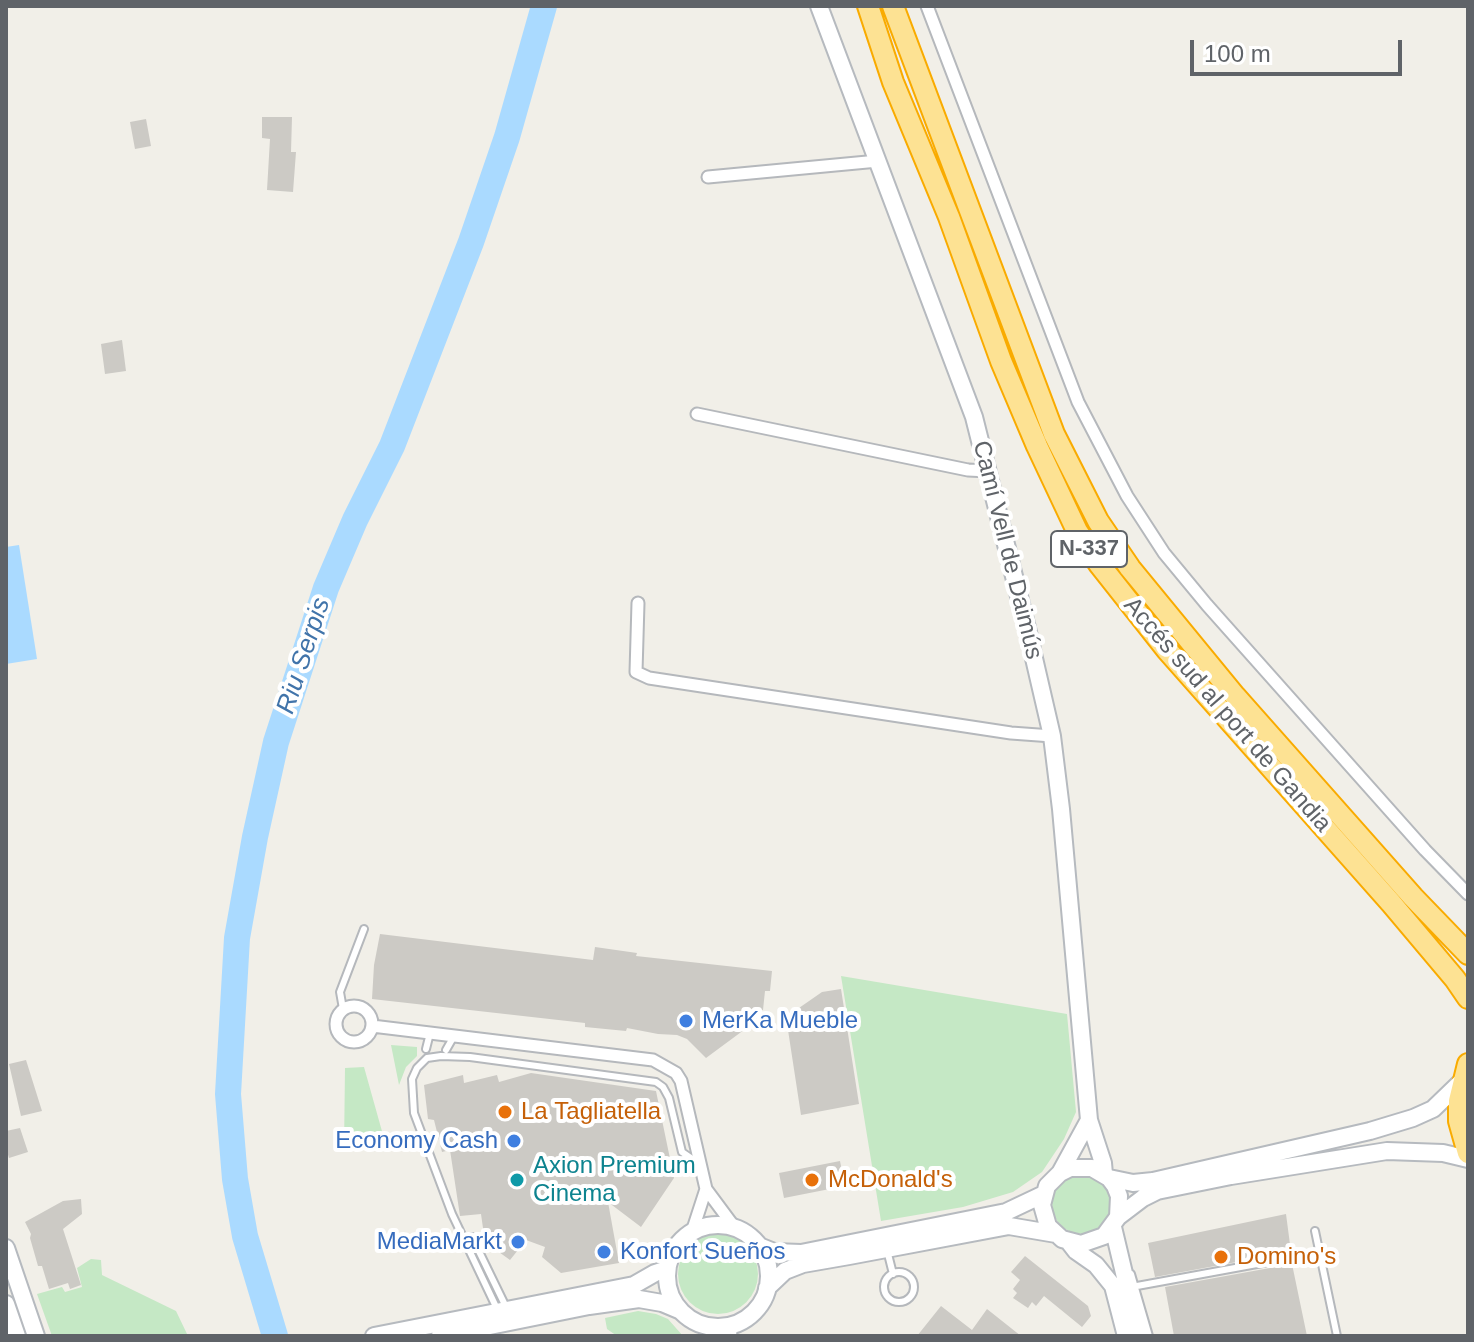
<!DOCTYPE html>
<meta charset="utf-8">
<style>
body{margin:0}
#map{position:relative;width:1474px;height:1342px;overflow:hidden;background:#f1efe8;font-family:Helvetica,sans-serif}
canvas{display:block}
.frame{position:absolute;inset:0;border:8px solid #5f6368;pointer-events:none}
.scale{position:absolute;left:1190px;top:40px;width:212px;height:36px;box-sizing:border-box;border:4px solid #5f6368;border-top:0;padding-left:10px;font-size:24px;line-height:28px;white-space:nowrap;color:#5f6368;-webkit-text-stroke:6px #fff;paint-order:stroke}
</style>
<div id="map">
<canvas width="1474" height="1342"></canvas>
<div class="frame"></div>
<div class="scale">100 m</div>
</div>
<script>
const c = document.querySelector('canvas').getContext('2d');
c.lineJoin = 'round';
function fillPath(path, color) { c.fillStyle = color; c.fill(path, 'evenodd'); }
const shape = rows => new Path2D(rows.map(r => 'M' + r).join(''));
function trace(path, color, width, dash) { c.strokeStyle = color; c.lineWidth = width; c.lineCap = dash ? 'butt' : 'round'; c.setLineDash(dash || []); c.stroke(path); }
function write(font, color, halo, rows, align = 'center') {
  c.font = font + ' Helvetica,sans-serif'; c.lineWidth = 8; c.setLineDash([]); c.textBaseline = 'middle'; c.strokeStyle = halo; c.fillStyle = color; for (const [text, x, y, turn = 0] of rows) {
    c.save(); c.translate(x, y); c.rotate((+turn || 0) * Math.PI / 180); c.textAlign = isNaN(turn) ? turn : align; if (halo) c.strokeText(text, 0, 0); c.fillText(text, 0, 0); c.restore();
  }
}
fillPath(shape([
 [841,976,1067,1014,1076,1112,1064,1139,1042,1172,1013,1192,963,1207,881,1221],
 [391,1045,417,1047,417,1056,406,1067,399,1085],
 [364,1067,385,1142,344,1149,345,1068],
 '1052 1204a30 30 0 1 1 60 0a30 30 0 1 1-60 0Z',
 '678 1274a40 40 0 1 1 80 0a40 40 0 1 1-80 0Z',
 [91,1259,101,1260,102,1275,176,1311,188,1336,52,1336,37,1294,62,1287,65,1292,82,1287,77,1268],
 [638,1311,656,1314,668,1319,683,1336,617,1336,607,1329,605,1318]
]), '#c5e8c5');
fillPath(shape([
 [19,545,37,659,6,664,6,547]
]), '#aadaff');
trace(shape([
 [275,1336,245,1236,235,1179,228,1094,237,938,255,837,276,742,326,588,355,520,392,446,471,242,507,137,544,6]
]), '#aadaff', 26);
fillPath(shape([
 [262,117,292,117,291,152,296,152,293,192,267,190,270,139,262,138],
 [146,119,151,146,135,149,130,122],
 [122,340,126,371,105,374,101,344],
 [380,934,593,960,595,947,637,953,636,956,772,971,770,991,765,991,763,1010,754,1009,752,1024,706,1058,687,1039,677,1035,658,1034,627,1028,626,1031,585,1027,585,1023,372,999,374,965],
 [841,989,859,1104,801,1115,786,1017,822,992],
 [26,1060,42,1111,21,1116,9,1064],
 [531,1073,656,1091,674,1178,641,1227,608,1202,619,1263,561,1273,542,1257,545,1247,526,1240,510,1260,485,1242,481,1214,460,1216,450,1150,442,1152,434,1120,428,1119,424,1085,463,1075,464,1083,497,1075,499,1082],
 [20,1128,28,1152,9,1158,6,1148,6,1131],
 [840,1161,845,1186,784,1198,779,1173],
 [81,1199,82,1214,63,1229,81,1285,70,1289,68,1283,49,1289,42,1266,38,1266,30,1238,31,1234,25,1222,63,1201],
 [1286,1214,1291,1252,1155,1277,1148,1243],
 [1025,1256,1088,1306,1091,1316,1082,1327,1044,1296,1036,1306,1032,1302,1028,1308,1013,1298,1017,1293,1013,1289,1020,1280,1011,1272],
 [1292,1264,1307,1336,1174,1336,1165,1287],
 [941,1306,972,1330,987,1309,1021,1336,917,1336]
]), '#cccac5');
const lane = shape([
 [343,1009,340,992,364,929],
 [426,1049,430,1033],
 [446,1050,454,1036],
 [1315,1231,1337,1336],
 [472,1237,507,1309],
 [887,1250,893,1274],
 '884 1287a15 15 0 1 1 30 0a15 15 0 1 1-30 0Z',
 [1131,1274,1149,1336],
 [1137,1286,1306,1255],
 [498,1311,452,1214,414,1113,412,1079,417,1068,427,1058,441,1056,470,1057,656,1082,663,1087,669,1098,682,1152,698,1163],
 [733,1336,734,1324]
]);
const street = shape([
 [927,6,1078,402,1127,496,1164,553,1207,605,1425,850,1468,894],
 [708,177,878,161],
 [697,414,968,470,988,471],
 [638,603,636,672,649,678,1011,733,1052,736],
 '336 1024a18 18 0 1 1 36 0a18 18 0 1 1-36 0Z',
 [372,1026,653,1060,676,1073,681,1081,706,1189,735,1228],
 [692,1232,706,1189]
]);
const secondary = shape([
 [819,6,974,417,1027,628,1052,736,1061,809,1089,1120,1103,1163,1104,1174],
 [1060,1173,1070,1168,1092,1168,1109,1178,1115,1186,1119,1196,1118,1217,1104,1236,1081,1244,1062,1239,1048,1226,1042,1205,1047,1186,1060,1173,1089,1120],
 [1109,1178,1133,1183,1153,1181,1370,1131,1413,1118,1433,1109,1462,1081],
 [1118,1217,1143,1198,1157,1191,1231,1176,1387,1151,1443,1153,1468,1159],
 '667 1276a51 51 0 1 1 102 0a51 51 0 1 1-102 0Z',
 [1113,1227,1139,1336],
 [1069,1242,1076,1251,1096,1265,1113,1286,1126,1336],
 [759,1246,774,1252,801,1253,1006,1212,1044,1194],
 [6,1248,36,1336],
 [767,1288,785,1271,803,1264,849,1256,1009,1226,1056,1234],
 [6,1304,17,1336],
 [374,1336,634,1285,655,1273,667,1269],
 [440,1336,589,1306,639,1299,662,1303,681,1311]
]);
const highway = shape([
 [868,6,893,82,949,217,1001,361,1037,446,1077,531,1099,564,1167,650,1391,903,1455,979,1468,998],
 [893,6,1054,434,1098,521,1130,568,1235,696,1413,897,1468,954],
 [1468,1064,1459,1101,1459,1121,1468,1153]
]);
trace(lane, '#b5b8bc', 10);
trace(street, '#b5b8bc', 15);
trace(secondary, '#b6babf', 20);
trace(highway, '#f9ab00', 24);
trace(lane, '#fff', 6);
trace(street, '#fff', 11);
trace(secondary, '#fff', 16);
trace(highway, '#fde293', 20);
for (const [x, y, r, color] of [
 [686,1021,8,"#3f7fe0"],
 [505,1112,8,"#e8710a"],
 [514,1141,8,"#3f7fe0"],
 [517,1180,8,"#0f9aa8"],
 [812,1180,8,"#e8710a"],
 [518,1242,8,"#3f7fe0"],
 [604,1252,8,"#3f7fe0"],
 [1221,1257,8,"#e8710a"]
]) { const dot = new Path2D(); dot.arc(x, y, r, 0, 2 * Math.PI); c.fillStyle = color; c.fill(dot); trace(dot, '#fff', 3); }
for (const [x, y, w] of [
 [1089,549,76]
]) { const box = new Path2D(); box.roundRect(x - w / 2, y - 18, w, 36, 6); c.fillStyle = '#fff'; c.fill(box); trace(box, '#5f6368', 2); }
write('bold 22px', '#5f6368', null, [
 ["N-337",1089,549]
]);
write('24px', '#5f6368', '#fff', [
 ["Camí Vell de Daimús",1007,550,76],
 ["Accés sud al port de Gandia",1227,715,49]
]);
write('24px', '#366cbe', '#fff', [
 ["MerKa Mueble",702,1021],
 ["Economy Cash",498,1141,"right"],
 ["MediaMarkt",502,1242,"right"],
 ["Konfort Sueños",620,1252]
], 'left');
write('24px', '#c56008', '#fff', [
 ["La Tagliatella",521,1112],
 ["McDonald's",828,1180],
 ["Domino's",1237,1257]
], 'left');
write('24px', '#0d838f', '#fff', [
 ["Axion Premium",533,1166],
 ["Cinema",533,1194]
], 'left');
write('italic 26px', '#4174aa', '#fff', [
 ["Riu Serpis",304,656,-72]
]);
</script>
